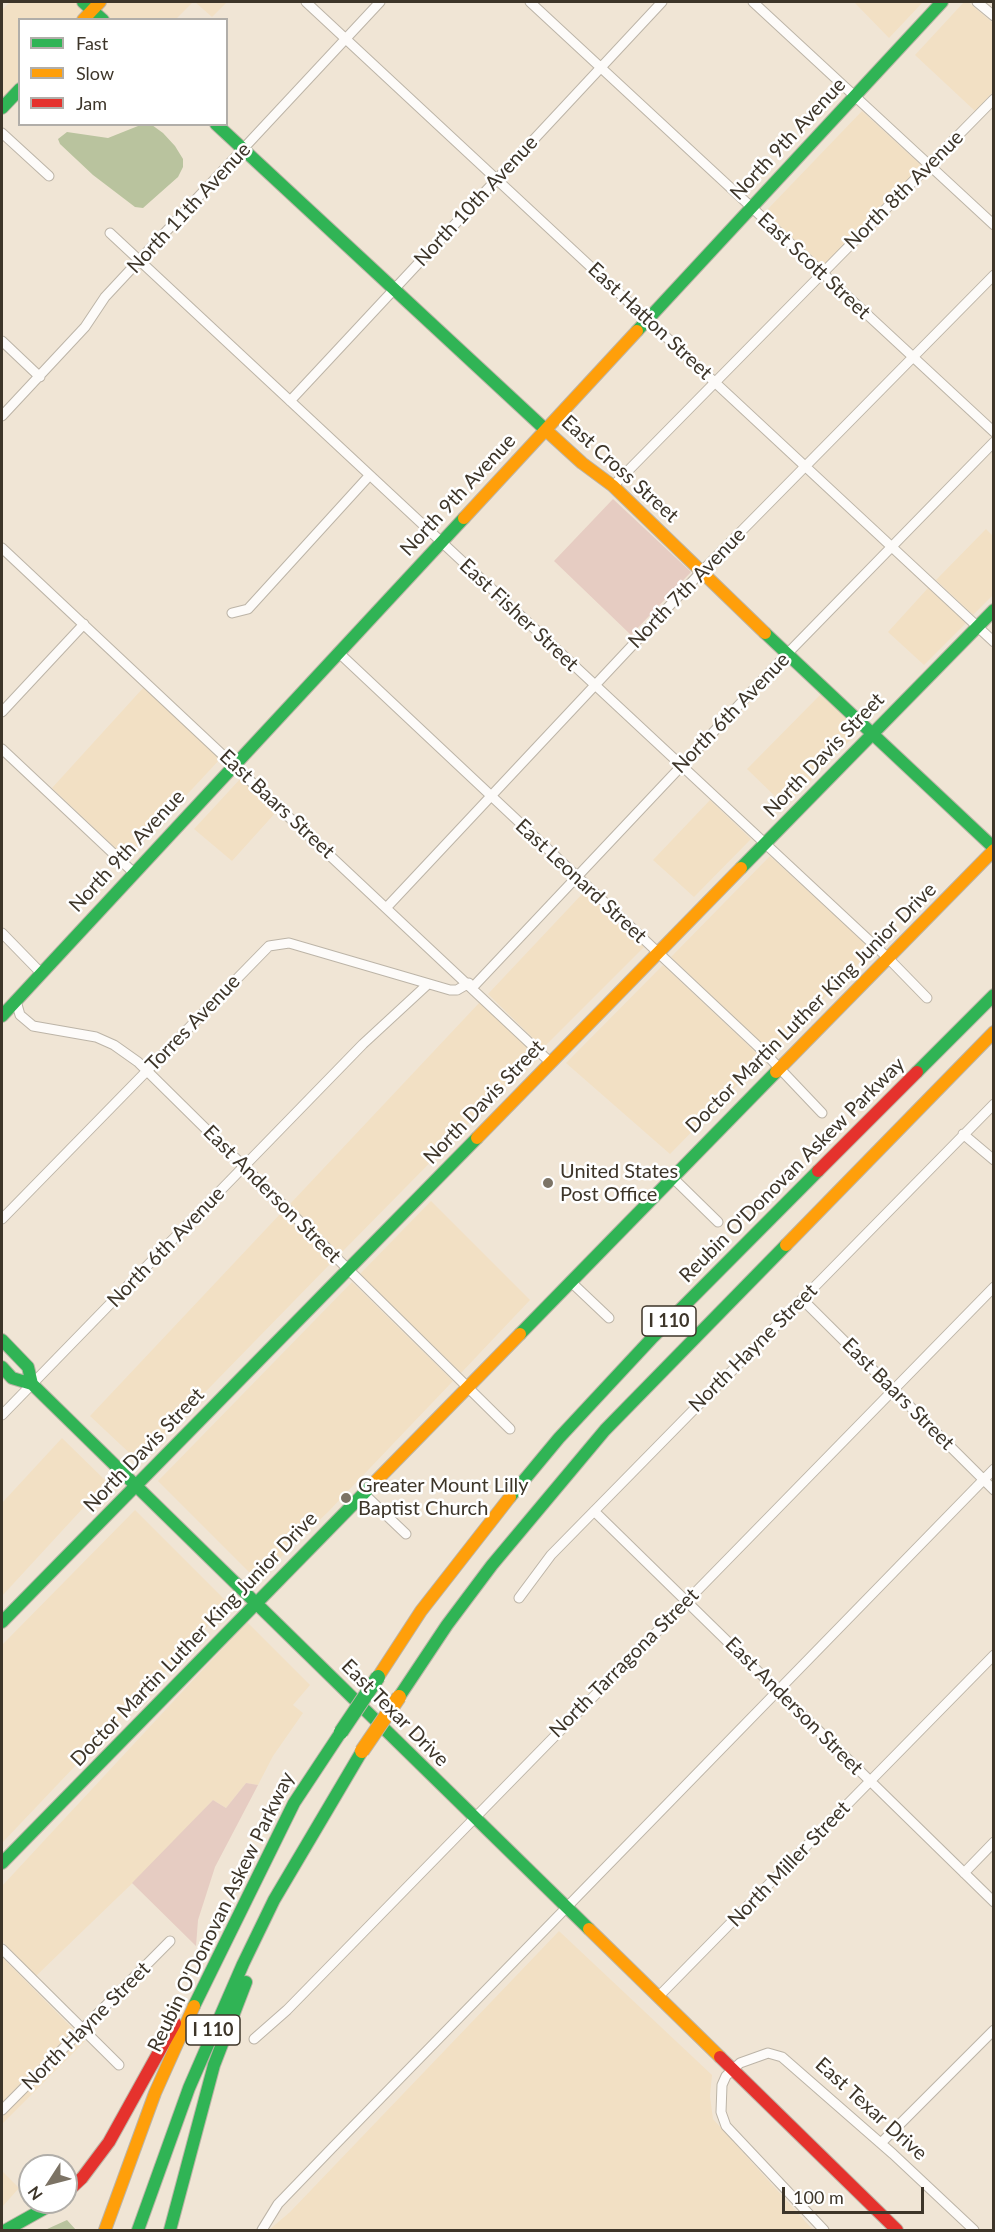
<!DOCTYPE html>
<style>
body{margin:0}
#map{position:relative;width:995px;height:2232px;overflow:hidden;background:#f0e5d5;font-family:Lato,sans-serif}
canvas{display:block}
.frame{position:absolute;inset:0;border:3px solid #3d3529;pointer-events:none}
.legend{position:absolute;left:18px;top:18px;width:210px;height:108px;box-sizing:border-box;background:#fff;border:2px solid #b1aea9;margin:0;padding:8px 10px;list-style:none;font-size:18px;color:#3d3529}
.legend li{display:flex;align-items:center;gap:12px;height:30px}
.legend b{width:30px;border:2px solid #b1aea9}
.north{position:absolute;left:18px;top:2154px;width:60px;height:60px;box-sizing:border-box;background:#fff;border:2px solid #b1aea9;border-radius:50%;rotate:234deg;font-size:16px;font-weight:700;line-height:24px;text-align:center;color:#3d3529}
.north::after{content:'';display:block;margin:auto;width:21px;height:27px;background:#7c7365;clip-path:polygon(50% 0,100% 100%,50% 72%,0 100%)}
.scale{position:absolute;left:782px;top:2187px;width:142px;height:27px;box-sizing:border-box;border:3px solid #3d3529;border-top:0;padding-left:8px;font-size:18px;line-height:21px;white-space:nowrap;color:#3d3529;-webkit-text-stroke:4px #fff;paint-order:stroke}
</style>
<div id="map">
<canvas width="995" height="2232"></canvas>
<div class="frame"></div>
<ul class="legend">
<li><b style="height:8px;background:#30b455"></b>Fast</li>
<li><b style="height:8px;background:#ff9f0a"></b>Slow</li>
<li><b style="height:8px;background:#e5322d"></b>Jam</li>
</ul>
<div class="north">N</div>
<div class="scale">100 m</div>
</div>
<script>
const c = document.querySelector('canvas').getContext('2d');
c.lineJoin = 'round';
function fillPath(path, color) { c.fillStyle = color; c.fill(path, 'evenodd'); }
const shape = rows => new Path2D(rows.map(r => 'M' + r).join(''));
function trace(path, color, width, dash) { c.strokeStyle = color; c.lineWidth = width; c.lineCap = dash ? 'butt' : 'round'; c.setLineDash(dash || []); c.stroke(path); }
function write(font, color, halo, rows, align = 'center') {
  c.font = font + ' Lato,sans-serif'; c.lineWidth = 5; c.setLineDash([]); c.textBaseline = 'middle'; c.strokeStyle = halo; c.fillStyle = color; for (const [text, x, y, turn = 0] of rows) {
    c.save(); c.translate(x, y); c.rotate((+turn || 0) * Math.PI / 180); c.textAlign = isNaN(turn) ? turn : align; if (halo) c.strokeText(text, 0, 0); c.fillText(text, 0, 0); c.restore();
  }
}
fillPath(shape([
 [10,2,75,2,85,10,76,19,20,20,19,81,2,100,2,10],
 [106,2,193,2,176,19,111,19,99,9],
 [195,2,227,2,212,17],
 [854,2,923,2,889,38],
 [964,2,968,2,993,23,993,92,975,111,915,55],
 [862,111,922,166,823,266,765,212],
 [986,529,993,536,993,595,973,615,936,580],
 [928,588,966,623,924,665,888,632],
 [144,687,221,758,127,859,52,788],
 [821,694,859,731,785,806,747,769],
 [241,778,277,811,232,861,194,829],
 [710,800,751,839,694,897,653,860],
 [770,856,872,950,771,1052,671,957],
 [584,892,644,947,543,1048,488,994],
 [663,965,763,1059,670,1154,566,1063],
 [480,1002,536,1055,340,1254,290,1204],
 [431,1201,530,1300,461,1373,360,1274],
 [282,1212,332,1262,138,1461,90,1416],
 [352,1282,453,1381,328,1512,257,1580,158,1481],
 [62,1438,107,1482,2,1596,2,1503],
 [135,1510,229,1604,2,1843,2,1645],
 [247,1622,310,1685,293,1705,303,1713,273,1756,258,1785,246,1783,226,1808,213,1800,172,1845,36,1976,2,1941,2,1886],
 [559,1931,712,2075,710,2096,713,2119,813,2230,269,2230,290,2212],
 [2,1957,75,2031,2,2103],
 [82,2038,85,2041,2,2124,2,2117],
 [2,2171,19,2188,2,2207]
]), '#f2e0c4');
fillPath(shape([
 [613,499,691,572,631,635,554,561],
 [246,1783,258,1785,215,1867,198,1920,196,1946,132,1883,213,1800,226,1808]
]), '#e6ccc2');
fillPath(shape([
 [143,124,152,125,163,133,175,146,183,159,183,167,178,177,143,208,135,207,93,175,60,144,58,139,67,132,108,138],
 [67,2220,76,2230,45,2230]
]), '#b9c39e');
const street = shape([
 [306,2,994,642],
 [530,2,994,432],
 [753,2,994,225],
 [977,2,994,16],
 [2,133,49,176],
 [110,233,888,958,927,998],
 [2,341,40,377],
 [290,401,662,2],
 [2,416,85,327,105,297,380,2],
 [613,486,994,99],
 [2,548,550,1062],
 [232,613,248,609,369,476],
 [338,652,765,1053,822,1113],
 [2,712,84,624],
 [2,749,133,872],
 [387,907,703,570,994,275],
 [2,933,41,973],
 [473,987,787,654,994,442],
 [16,1001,20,1015,33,1026,96,1037,114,1045,138,1062,510,1429],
 [963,1134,994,1160],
 [672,1177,718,1222],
 [2,1219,269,946,289,943,450,990,457,990,469,983],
 [571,1282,609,1318],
 [802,1299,994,1490],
 [2,1415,363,1044,428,984],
 [363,1493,406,1534],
 [594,1511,994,1902],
 [519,1598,551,1555,994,1104],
 [964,1873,994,1842],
 [2,1949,119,2065],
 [659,1996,994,1655],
 [254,2039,287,2010,994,1287],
 [2,2110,170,1941],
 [881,2143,994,2030],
 [262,2230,278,2204,332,2148,994,1469],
 [824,2230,726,2126,721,2112,722,2085,726,2076,740,2063,768,2053,782,2057,893,2154,974,2230]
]);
const fast = shape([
 [83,2,103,20],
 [2,108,20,89],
 [216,124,548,432],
 [637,331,942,2],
 [765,633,994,848],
 [741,868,994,610],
 [2,1016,464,518],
 [917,1072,994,995],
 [520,1334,776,1072],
 [2,1340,28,1367,32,1384],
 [2,1367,12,1378,32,1384,589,1929],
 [510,1497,559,1438,653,1337,818,1171],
 [2,1622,477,1138],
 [399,1697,447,1625,492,1565,605,1430,786,1245],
 [2,1863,374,1483],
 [194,2006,294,1803,341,1732],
 [6,2230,56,2202],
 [138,2230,189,2088,243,1964,274,1900,362,1751],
 [170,2230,214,2065,246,1982]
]);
const slow = shape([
 [83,20,100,2],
 [548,432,582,463,613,486,765,633],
 [464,518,637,331],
 [776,1072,994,850],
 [477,1138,741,868],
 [786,1245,994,1032],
 [374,1483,520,1334],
 [378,1677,421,1611,510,1497],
 [589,1929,720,2057],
 [105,2230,155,2093,194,2006]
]);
const jam = shape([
 [818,1171,917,1072],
 [720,2057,897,2230],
 [66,2193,82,2178,109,2142,175,2023]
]);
trace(street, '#bcb4a7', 11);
trace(fast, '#bcb4a7', 14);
trace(slow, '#bcb4a7', 14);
trace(jam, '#bcb4a7', 14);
trace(street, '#fdfbf9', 9);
trace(fast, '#30b455', 12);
trace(slow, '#ff9f0a', 12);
trace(jam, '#e5322d', 12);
const fastBridge = shape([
 [341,1732,378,1677]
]);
const slowBridge = shape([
 [362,1751,399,1697]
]);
trace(fastBridge, '#bcb4a7', 16, []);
trace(slowBridge, '#bcb4a7', 16, []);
trace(fastBridge, '#30b455', 14);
trace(slowBridge, '#ff9f0a', 14);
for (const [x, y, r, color] of [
 [548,1183,6,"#7c7365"],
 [346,1498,6,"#7c7365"]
]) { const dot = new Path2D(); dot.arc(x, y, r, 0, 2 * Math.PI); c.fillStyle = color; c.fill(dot); trace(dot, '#fff', 2); }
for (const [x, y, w] of [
 [669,1321,54],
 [213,2030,54]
]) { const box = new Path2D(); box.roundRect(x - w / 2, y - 15, w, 30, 4.5); c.fillStyle = '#fff'; c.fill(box); trace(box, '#3d3529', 1.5); }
write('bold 18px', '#3d3529', null, [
 ["I 110",669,1321],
 ["I 110",213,2030]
]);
write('20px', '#3d3529', '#fff', [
 ["North 9th Avenue",788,139,-47],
 ["North 8th Avenue",904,190,-45],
 ["North 10th Avenue",476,201,-47],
 ["North 11th Avenue",189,208,-47],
 ["East Scott Street",814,266,43],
 ["East Hatton Street",650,321,43],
 ["East Cross Street",620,469,42],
 ["North 9th Avenue",458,495,-47],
 ["North 7th Avenue",687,588,-46],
 ["East Fisher Street",519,615,43],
 ["North 6th Avenue",731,713,-46],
 ["North Davis Street",824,755,-46],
 ["East Baars Street",277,804,43],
 ["North 9th Avenue",127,851,-47],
 ["East Leonard Street",581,881,43],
 ["Doctor Martin Luther King Junior Drive",811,1008,-45],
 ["Torres Avenue",193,1023,-46],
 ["North Davis Street",484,1102,-46],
 ["Reubin O'Donovan Askew Parkway",792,1170,-45],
 ["East Anderson Street",272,1194,45],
 ["North 6th Avenue",166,1247,-46],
 ["North Hayne Street",753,1348,-45],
 ["East Baars Street",898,1394,45],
 ["North Davis Street",144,1450,-46],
 ["Doctor Martin Luther King Junior Drive",194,1639,-46],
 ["North Tarragona Street",624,1663,-45],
 ["East Anderson Street",794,1706,45],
 ["East Texar Drive",395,1713,45],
 ["North Miller Street",789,1864,-46],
 ["Reubin O'Donovan Askew Parkway",221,1912,-64],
 ["North Hayne Street",86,2026,-45],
 ["East Texar Drive",871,2109,42]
]);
write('20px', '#3d3529', '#fff', [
 ["United States",560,1172],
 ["Post Office",560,1195],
 ["Greater Mount Lilly",358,1486],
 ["Baptist Church",358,1509]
], 'left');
</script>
